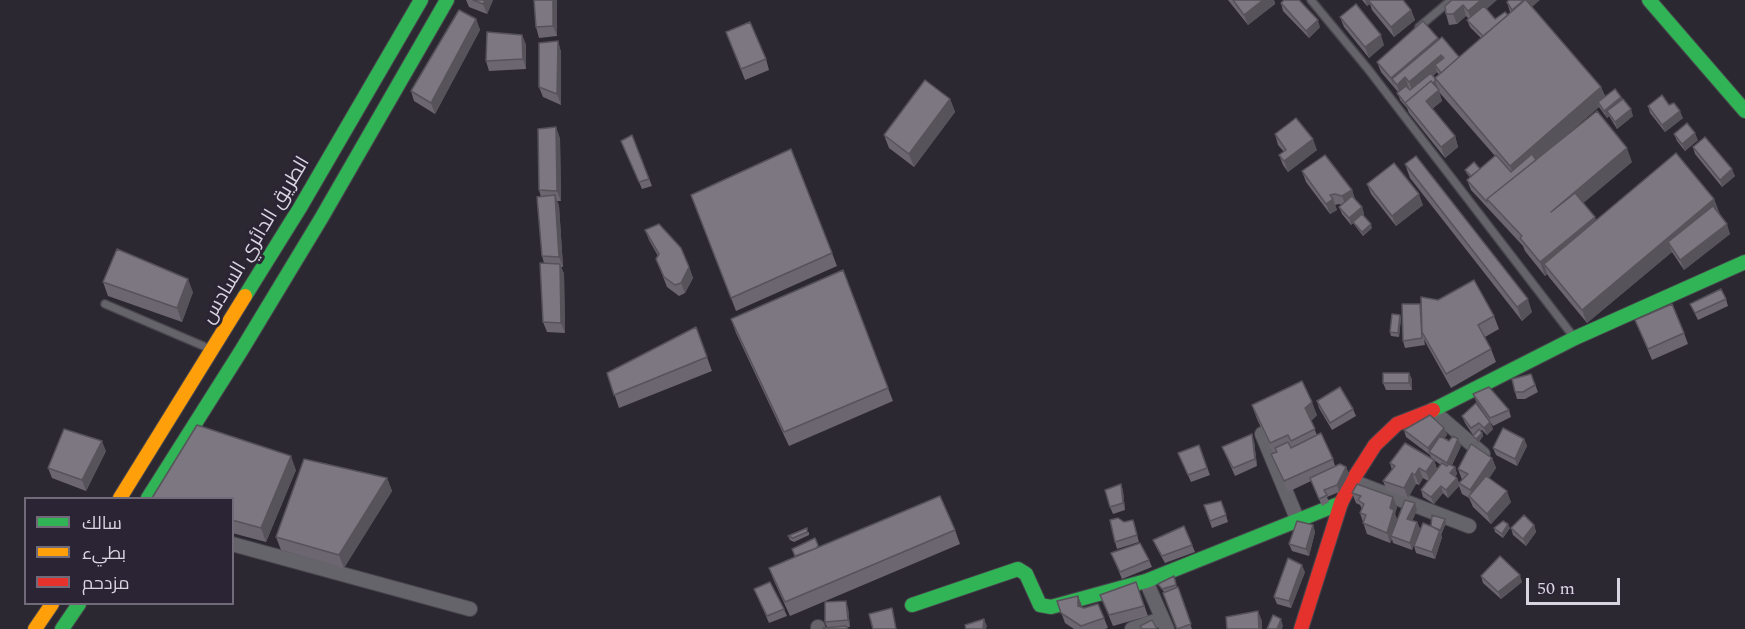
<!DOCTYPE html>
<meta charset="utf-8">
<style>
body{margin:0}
#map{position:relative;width:1745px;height:629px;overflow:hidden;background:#2c2831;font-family:Spectral,Cairo,serif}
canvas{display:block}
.legend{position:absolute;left:24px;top:497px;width:210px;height:108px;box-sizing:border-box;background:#2b2435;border:2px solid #716b79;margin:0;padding:8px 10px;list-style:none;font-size:18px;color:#d9d5e0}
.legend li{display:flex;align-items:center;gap:12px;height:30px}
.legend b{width:30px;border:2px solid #716b79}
.scale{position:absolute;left:1526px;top:578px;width:94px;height:27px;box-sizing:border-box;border:3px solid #d9d5e0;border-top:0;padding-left:8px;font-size:18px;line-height:21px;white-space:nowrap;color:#d9d5e0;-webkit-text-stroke:4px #2b2435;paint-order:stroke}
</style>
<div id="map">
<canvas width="1745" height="629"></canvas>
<ul class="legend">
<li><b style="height:8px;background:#30b455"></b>سالك</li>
<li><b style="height:8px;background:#ff9f0a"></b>بطيء</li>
<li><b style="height:8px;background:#e5322d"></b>مزدحم</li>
</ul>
<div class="scale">50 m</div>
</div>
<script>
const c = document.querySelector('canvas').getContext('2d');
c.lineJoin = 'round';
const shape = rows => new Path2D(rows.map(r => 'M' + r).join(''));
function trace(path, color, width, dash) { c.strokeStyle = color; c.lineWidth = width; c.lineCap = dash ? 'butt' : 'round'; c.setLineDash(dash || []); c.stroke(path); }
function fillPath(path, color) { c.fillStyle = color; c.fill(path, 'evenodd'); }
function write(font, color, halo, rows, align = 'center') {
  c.font = font + ' Spectral,Cairo,serif'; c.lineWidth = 6; c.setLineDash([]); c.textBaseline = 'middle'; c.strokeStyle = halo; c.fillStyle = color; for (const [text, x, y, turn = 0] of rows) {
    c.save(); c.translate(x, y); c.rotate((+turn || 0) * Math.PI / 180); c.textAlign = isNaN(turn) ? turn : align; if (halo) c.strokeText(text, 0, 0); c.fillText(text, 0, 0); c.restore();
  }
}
const lane = shape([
 [1311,0,1368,69,1573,336],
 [1419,27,1451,0],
 [105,304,208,348]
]);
const street = shape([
 [1432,410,1483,454],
 [1262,434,1298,521],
 [1352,481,1469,526],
 [232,544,470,609],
 [1146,581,1167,629],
 [818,627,818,629],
 [1132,629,1158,620]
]);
const fast = shape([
 [1649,0,1745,111],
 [245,296,301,206,421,0],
 [1433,410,1575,338,1745,262],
 [148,498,241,351,322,217,447,0],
 [912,605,1018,569,1026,574,1040,605,1051,607,1146,581,1341,503],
 [62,629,79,604]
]);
const slow = shape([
 [120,498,245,296],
 [35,629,52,604]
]);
const jam = shape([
 [1301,629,1341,503,1352,481,1375,445,1397,424,1433,410]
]);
trace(lane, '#48454d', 10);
trace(street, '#48454d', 16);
trace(fast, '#48454d', 16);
trace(slow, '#48454d', 16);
trace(jam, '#48454d', 16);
trace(lane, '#66646b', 7);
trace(street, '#66646b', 14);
trace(fast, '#30b455', 14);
trace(slow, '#ff9f0a', 14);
trace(jam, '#e5322d', 14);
fillPath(shape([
 [466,0,493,0,487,14,469,7],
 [534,0,557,0,557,36,539,38,536,27],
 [1228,0,1274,0,1275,4,1248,25],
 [1362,0,1403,0,1411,10,1415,20,1394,37,1372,10,1370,4,1367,6],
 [1452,0,1486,9,1495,19,1508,15,1510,12,1507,2,1532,7,1601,87,1605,96,1621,97,1633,116,1617,129,1609,116,1607,118,1599,107,1564,137,1632,162,1583,203,1596,220,1714,199,1719,212,1730,234,1684,270,1672,252,1587,323,1549,277,1547,274,1545,276,1525,251,1523,246,1471,190,1467,180,1470,177,1467,174,1465,170,1480,169,1495,156,1439,92,1438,88,1437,88,1442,101,1432,109,1455,136,1458,147,1445,158,1409,113,1407,108,1400,100,1398,92,1381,72,1377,62,1438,40,1459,57,1481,38,1470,27,1467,20,1469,19,1466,16,1457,24,1449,25,1446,14],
 [1437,72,1439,75,1435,78,1433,76],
 [1281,3,1320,27,1309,38,1283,11],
 [1340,17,1384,45,1369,58,1344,27],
 [476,19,480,30,435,114,414,101,411,91],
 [726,32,766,59,769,70,745,80],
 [522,35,526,45,526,69,489,71,486,61],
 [558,41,561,52,561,105,543,97,539,87],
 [950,99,955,112,914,167,889,148,884,135],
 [1648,106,1683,118,1665,132,1650,113],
 [1275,134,1317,150,1288,172,1283,165,1279,155,1284,152,1278,145],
 [1674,134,1698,140,1685,151,1677,141],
 [632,135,652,186,642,189,621,141],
 [560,138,561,201,557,201,559,206,563,267,561,267,564,274,565,333,547,332,543,322,544,263,542,256,541,197,539,190],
 [1693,147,1735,176,1722,187,1695,154],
 [1405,164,1532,312,1522,321,1410,178],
 [1302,171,1352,190,1355,199,1362,207,1364,214,1363,215,1372,228,1363,236,1353,223,1351,225,1342,214,1339,207,1342,205,1339,204,1335,205,1337,210,1330,214,1306,182],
 [1367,184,1423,205,1396,226,1371,194],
 [691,195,832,253,837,266,736,311],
 [645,230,689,267,693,278,685,293,679,296,667,287,656,259,658,256,649,240],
 [843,270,893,401,789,446,736,333,731,319],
 [103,282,193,292,182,322,108,296],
 [1726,299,1728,306,1698,320,1690,304],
 [1421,307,1494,316,1499,329,1485,337,1491,349,1496,362,1451,388,1427,345,1424,339,1425,345,1405,348,1403,341],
 [1401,318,1399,337,1391,336,1390,332],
 [1635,320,1684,333,1688,344,1652,360],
 [696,327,712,371,619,408,607,373],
 [1409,373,1412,380,1412,390,1386,390,1383,383],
 [1531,374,1538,392,1525,399,1517,399,1515,392],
 [1473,394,1509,410,1511,417,1493,426,1476,401],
 [1317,401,1353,409,1356,416,1332,430,1319,408],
 [1252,405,1317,415,1311,421,1317,435,1333,459,1335,466,1346,467,1349,474,1339,492,1327,497,1329,502,1322,506,1311,481,1288,492,1275,465,1271,454,1273,453,1257,419],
 [1462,416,1490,422,1493,429,1487,435,1482,430,1480,431,1482,433,1483,436,1478,443,1474,439,1473,435,1465,423],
 [1444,428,1447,435,1444,438,1461,446,1452,465,1455,467,1457,474,1455,477,1457,478,1459,483,1462,480,1458,469,1492,458,1496,468,1489,478,1511,502,1491,524,1473,507,1469,498,1462,494,1459,486,1448,498,1443,493,1434,504,1423,497,1421,490,1428,481,1423,478,1419,485,1416,484,1408,498,1387,491,1383,481,1392,470,1390,463,1432,459,1430,455,1406,437,1404,430],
 [1434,460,1441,465,1437,469],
 [1524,439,1527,446,1517,466,1496,455,1493,448],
 [1254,441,1257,466,1235,476,1222,447],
 [1199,445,1210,475,1191,482,1178,453],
 [106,451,86,491,52,478,48,468],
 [296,470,266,542,232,533,232,498],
 [387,478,392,491,344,568,281,550,276,537],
 [1121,484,1123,491,1125,510,1113,514,1110,507],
 [1352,493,1397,507,1395,514,1397,520,1417,510,1412,521,1417,522,1420,529,1412,550,1393,543,1392,539,1390,543,1367,534,1360,513,1362,509,1360,505,1356,503],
 [1204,505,1224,508,1228,522,1212,528],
 [1133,520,1139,542,1117,549,1115,542,1124,522],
 [1446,523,1441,535,1442,537,1435,559,1416,553,1414,546,1431,526],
 [1313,525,1315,532,1309,556,1292,551,1289,544],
 [1534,525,1536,532,1526,546,1513,535,1511,528],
 [1494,528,1510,528,1503,538,1495,532],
 [955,530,960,544,790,616,774,581,769,568,795,557,792,549,819,547],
 [809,532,809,535,794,542,790,540,788,536],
 [1153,540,1192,545,1195,552,1165,563,1156,547],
 [1111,553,1149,560,1152,567,1122,579],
 [1305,572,1291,608,1277,604,1274,597],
 [1174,576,1177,588,1192,629,1177,629,1164,592,1158,584],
 [1481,576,1522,582,1501,599,1483,583],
 [1136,582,1148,616,1113,626,1100,595],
 [754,589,784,609,787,616,769,623],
 [1078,596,1082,607,1104,618,1108,628,1105,629,1074,629,1065,623,1057,601],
 [848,608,850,627,827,627,825,622]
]), '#6b666f');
fillPath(shape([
 [485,0,493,0,487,14,483,4],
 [553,0,557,0,557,36,553,26],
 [1263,0,1274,0,1275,4,1248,25,1244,15],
 [1365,0,1368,0,1370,4,1367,6],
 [1481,0,1497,0,1472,22,1468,11],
 [1524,0,1540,0,1516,21],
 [1463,5,1466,16,1457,24,1453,14],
 [1411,10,1415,20,1394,37,1391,27],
 [476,19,480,30,435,114,431,103],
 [1318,20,1320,27,1309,38,1306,31],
 [522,35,526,45,526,69,523,59],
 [1381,35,1384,45,1369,58,1365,47],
 [1438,38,1441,48,1405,77,1409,88,1400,95,1397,85,1392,79,1395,89,1391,78],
 [558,41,561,52,561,105,557,94],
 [1441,55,1445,65,1435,65,1437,72,1413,92,1409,82],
 [1435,81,1438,88,1411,110,1407,104],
 [1601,87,1606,101,1598,102,1599,107,1515,179,1510,166],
 [1439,90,1442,101,1429,111,1426,101],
 [1621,97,1624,104,1607,111,1609,116,1607,118,1604,111],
 [950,99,955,112,914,167,909,154],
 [1631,109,1633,116,1617,129,1615,122],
 [1680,111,1683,118,1665,132,1662,125],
 [556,127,560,138,561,201,557,191],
 [1695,133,1698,140,1685,151,1682,144],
 [1455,136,1458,147,1445,158,1441,147],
 [1313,139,1317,150,1288,172,1284,161],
 [1627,148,1632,162,1556,226,1551,212],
 [1732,169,1735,176,1722,187,1720,180],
 [1352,190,1355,200,1346,206,1342,196],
 [1419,194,1423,205,1396,226,1392,216],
 [555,195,559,206,563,267,559,257],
 [1333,199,1337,210,1330,214,1326,204],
 [1714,199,1719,212,1668,242,1672,252,1587,323,1582,310],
 [1362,207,1364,214,1351,225,1349,218],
 [1595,217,1600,231,1544,264,1547,274,1545,276,1540,262],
 [1371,224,1372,228,1363,236,1362,232],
 [1727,224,1730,234,1684,270,1680,260],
 [560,264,564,274,565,333,561,323],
 [689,267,693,278,685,293,681,283],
 [188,279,193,292,182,322,177,308],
 [1528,299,1532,312,1522,321,1517,307],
 [1400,315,1401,318,1399,337,1398,333],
 [1409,373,1412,380,1412,390,1409,383],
 [1312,402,1317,415,1310,422,1305,408],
 [1490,422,1493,429,1487,435,1484,428],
 [1444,428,1447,435,1432,454,1429,452,1430,455,1428,448],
 [1482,433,1483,436,1478,443,1476,439],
 [1252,434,1254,441,1257,466,1255,459],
 [1458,439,1461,446,1449,470,1447,463],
 [1524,439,1527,446,1517,466,1515,459],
 [102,441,106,451,86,491,82,480],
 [291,456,296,470,266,542,261,528],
 [1492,458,1496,468,1474,501,1470,490],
 [1434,460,1437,470,1430,482,1426,472],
 [1346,467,1349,474,1339,492,1337,485],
 [1455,467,1457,474,1453,480,1450,473],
 [1419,468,1423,478,1419,485,1415,475],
 [1412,473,1416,484,1408,498,1404,488],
 [387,478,392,491,344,568,339,555],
 [1457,478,1459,486,1448,498,1446,490],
 [1121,484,1123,491,1125,510,1123,503],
 [1441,486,1443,493,1434,504,1431,497],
 [1507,491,1511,502,1491,524,1487,514],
 [1393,497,1397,507,1395,514,1398,521,1391,536,1392,539,1390,543,1387,533,1390,508],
 [1415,503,1417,510,1410,526,1407,519],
 [1445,519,1446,523,1441,535,1440,531],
 [1417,522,1420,529,1412,550,1410,543],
 [1508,524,1510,528,1503,538,1502,534],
 [1313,525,1315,532,1309,556,1306,549],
 [1534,525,1536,532,1526,546,1523,539],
 [1440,530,1442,537,1435,559,1432,552],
 [1302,565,1305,572,1291,608,1289,601],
 [1520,575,1522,582,1501,599,1498,592],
 [1078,596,1082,606,1082,616,1078,606],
 [846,601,848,608,850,627,848,620],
 [1258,611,1262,621,1262,629,1259,629],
 [984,619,987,626,986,629,983,629],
 [1281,619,1283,626,1282,629,1277,629]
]), '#57535a');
const building = shape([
 [473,0,485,0,483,4,473,0],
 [534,0,553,0,553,26,536,27,534,0],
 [1233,0,1263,0,1244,15,1233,0],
 [1284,0,1299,0,1318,20,1306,31,1281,3,1284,0],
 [1368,0,1403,0,1411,10,1391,27,1368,0],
 [1452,0,1481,0,1468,11,1463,5,1453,14,1446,14,1445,6,1452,0],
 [1509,0,1524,0,1512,10,1507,2,1509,0],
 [1525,0,1526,0,1601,87,1510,166,1435,78,1525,0],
 [1356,4,1381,35,1365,47,1340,17,1356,4],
 [1484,6,1495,19,1505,12,1508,15,1483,36,1467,20,1484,6],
 [459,10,476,19,431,103,411,91,459,10],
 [1423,21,1438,38,1391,78,1377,62,1423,21],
 [750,22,766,59,741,69,726,32,750,22],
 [487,32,522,35,523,59,486,61,487,32],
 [1442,37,1459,57,1441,73,1435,65,1444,58,1441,55,1409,82,1405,77,1397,85,1392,79,1442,37],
 [558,41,557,94,539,87,539,43,558,41],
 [1431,73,1436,80,1435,78,1435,81,1433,83,1431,81,1405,103,1397,93,1406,86,1410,90,1431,73],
 [925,80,950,99,909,154,884,135,925,80],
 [1431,81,1439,90,1426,101,1455,136,1441,147,1405,103,1431,81],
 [1615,89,1621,97,1604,111,1598,102,1615,89],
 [1662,95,1669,105,1674,103,1680,111,1662,125,1648,106,1662,95],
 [1623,99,1631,109,1615,122,1607,111,1623,99],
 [1597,111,1627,148,1551,212,1575,193,1595,217,1540,262,1520,238,1522,236,1487,199,1597,111],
 [1296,118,1313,139,1284,161,1279,155,1286,150,1275,134,1296,118],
 [1687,123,1695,133,1682,144,1674,134,1687,123],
 [556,127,557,191,539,190,538,129,556,127],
 [632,135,649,179,639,182,621,141,632,135],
 [1705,137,1732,169,1720,180,1693,147,1705,137],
 [791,149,832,253,731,298,691,195,791,149],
 [1676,153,1714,199,1582,310,1544,264,1676,153],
 [1532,154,1536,160,1487,199,1487,202,1467,180,1496,155,1511,172,1532,154],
 [1325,155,1352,190,1342,196,1335,194,1330,195,1333,199,1326,204,1302,171,1325,155],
 [1416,156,1528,299,1517,307,1405,164,1416,156],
 [1474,162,1480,169,1471,176,1465,170,1474,162],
 [1394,163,1419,194,1392,216,1367,184,1394,163],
 [555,195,559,257,542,256,537,197,555,195],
 [1352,196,1362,207,1349,218,1339,207,1352,196],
 [1713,206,1727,224,1680,260,1668,242,1713,206],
 [1362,214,1371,224,1362,232,1353,222,1362,214],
 [659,224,681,248,689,267,681,283,675,285,664,277,656,259,659,254,645,230,659,224],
 [117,249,188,279,177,308,103,282,117,249],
 [540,263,560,264,561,323,543,322,540,263],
 [843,270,888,388,784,432,731,319,843,270],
 [1474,280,1494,316,1478,325,1491,349,1446,374,1422,332,1421,297,1438,300,1474,280],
 [1721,289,1726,299,1695,313,1690,304,1721,289],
 [1402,304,1420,304,1422,338,1403,341,1402,304],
 [1672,304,1684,333,1648,349,1635,320,1672,304],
 [1392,314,1400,315,1398,333,1390,332,1392,314],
 [696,327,707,357,614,395,607,373,696,327],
 [1383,373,1409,373,1409,383,1383,383,1383,373],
 [1531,374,1535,385,1523,392,1515,392,1512,379,1531,374],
 [1302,381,1312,402,1305,408,1315,429,1291,441,1288,435,1270,443,1252,405,1302,381],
 [1340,387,1353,409,1330,423,1317,401,1340,387],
 [1489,387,1509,410,1490,418,1473,394,1489,387],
 [1476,403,1490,422,1484,428,1479,423,1471,428,1462,416,1476,403],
 [1430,415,1444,428,1428,448,1404,430,1430,415],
 [197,425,291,456,261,528,232,520,232,498,152,498,197,425],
 [1503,428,1524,439,1515,459,1493,448,1503,428],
 [64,429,102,441,82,480,48,468,64,429],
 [1479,429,1482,433,1476,439,1473,436,1479,429],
 [1321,433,1333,459,1284,481,1271,454,1277,452,1275,448,1288,442,1291,448,1321,433],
 [1252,434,1255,459,1233,468,1222,447,1252,434],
 [1440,436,1449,441,1453,436,1458,439,1447,463,1429,452,1440,436],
 [1405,443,1434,460,1426,472,1419,468,1415,475,1412,473,1404,488,1383,481,1395,466,1390,463,1405,443],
 [1471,444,1492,458,1470,490,1459,483,1468,474,1458,469,1471,444],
 [1199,445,1207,468,1188,475,1178,453,1199,445],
 [304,459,387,478,339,555,276,537,304,459],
 [1442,463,1447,466,1449,464,1455,467,1450,473,1457,478,1446,490,1441,486,1431,497,1421,490,1442,463],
 [1340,464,1346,467,1337,485,1324,490,1327,495,1319,499,1310,478,1340,464],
 [1486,476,1507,491,1487,514,1469,496,1486,476],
 [1121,484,1123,503,1110,507,1105,490,1121,484],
 [1357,484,1393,497,1390,508,1394,510,1387,533,1363,523,1366,515,1360,513,1364,504,1358,500,1361,496,1352,493,1357,484],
 [940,496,955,530,785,602,769,568,940,496],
 [1405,500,1415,503,1407,519,1417,522,1410,543,1391,536,1405,500],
 [1221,501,1226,515,1210,521,1204,505,1221,501],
 [1432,515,1445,519,1440,531,1431,526,1432,515],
 [1524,515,1534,525,1523,539,1511,528,1524,515],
 [1118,518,1124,522,1133,520,1137,535,1115,542,1110,520,1118,518],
 [1297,521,1313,525,1306,549,1289,544,1297,521],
 [1503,521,1508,524,1502,534,1494,528,1503,521],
 [1423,523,1440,530,1432,552,1414,546,1423,523],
 [1184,526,1192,545,1162,556,1153,540,1184,526],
 [807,528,807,532,793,538,788,536,807,528],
 [815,538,818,545,817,548,795,556,792,549,815,538],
 [1140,543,1149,560,1120,572,1111,553,1140,543],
 [1500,556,1520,575,1498,592,1481,576,1500,556],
 [1288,558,1302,565,1289,601,1274,597,1288,558],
 [1174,576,1176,585,1162,589,1158,584,1174,576],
 [770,582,784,609,767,616,754,589,770,582],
 [1136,582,1144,606,1109,615,1100,595,1136,582],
 [1178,587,1191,624,1177,629,1163,593,1178,587],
 [1078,596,1078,606,1084,608,1098,604,1104,618,1081,626,1061,613,1057,601,1078,596],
 [846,601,848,620,825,622,825,602,846,601],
 [892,608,896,629,873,629,869,614,892,608],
 [1258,611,1259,629,1227,629,1226,617,1258,611],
 [1273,615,1281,619,1277,629,1267,629,1273,615],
 [984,619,983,629,966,629,965,625,984,619],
 [1152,620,1157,629,1142,629,1140,626,1152,620],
 [846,626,848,629,823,629,823,628,846,626]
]);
fillPath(building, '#7c7781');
trace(building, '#57535a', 1.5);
write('20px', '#d9d5e0', '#2b2435', [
 ["الطريق الدائري السادس",257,241,-59]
]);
</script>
